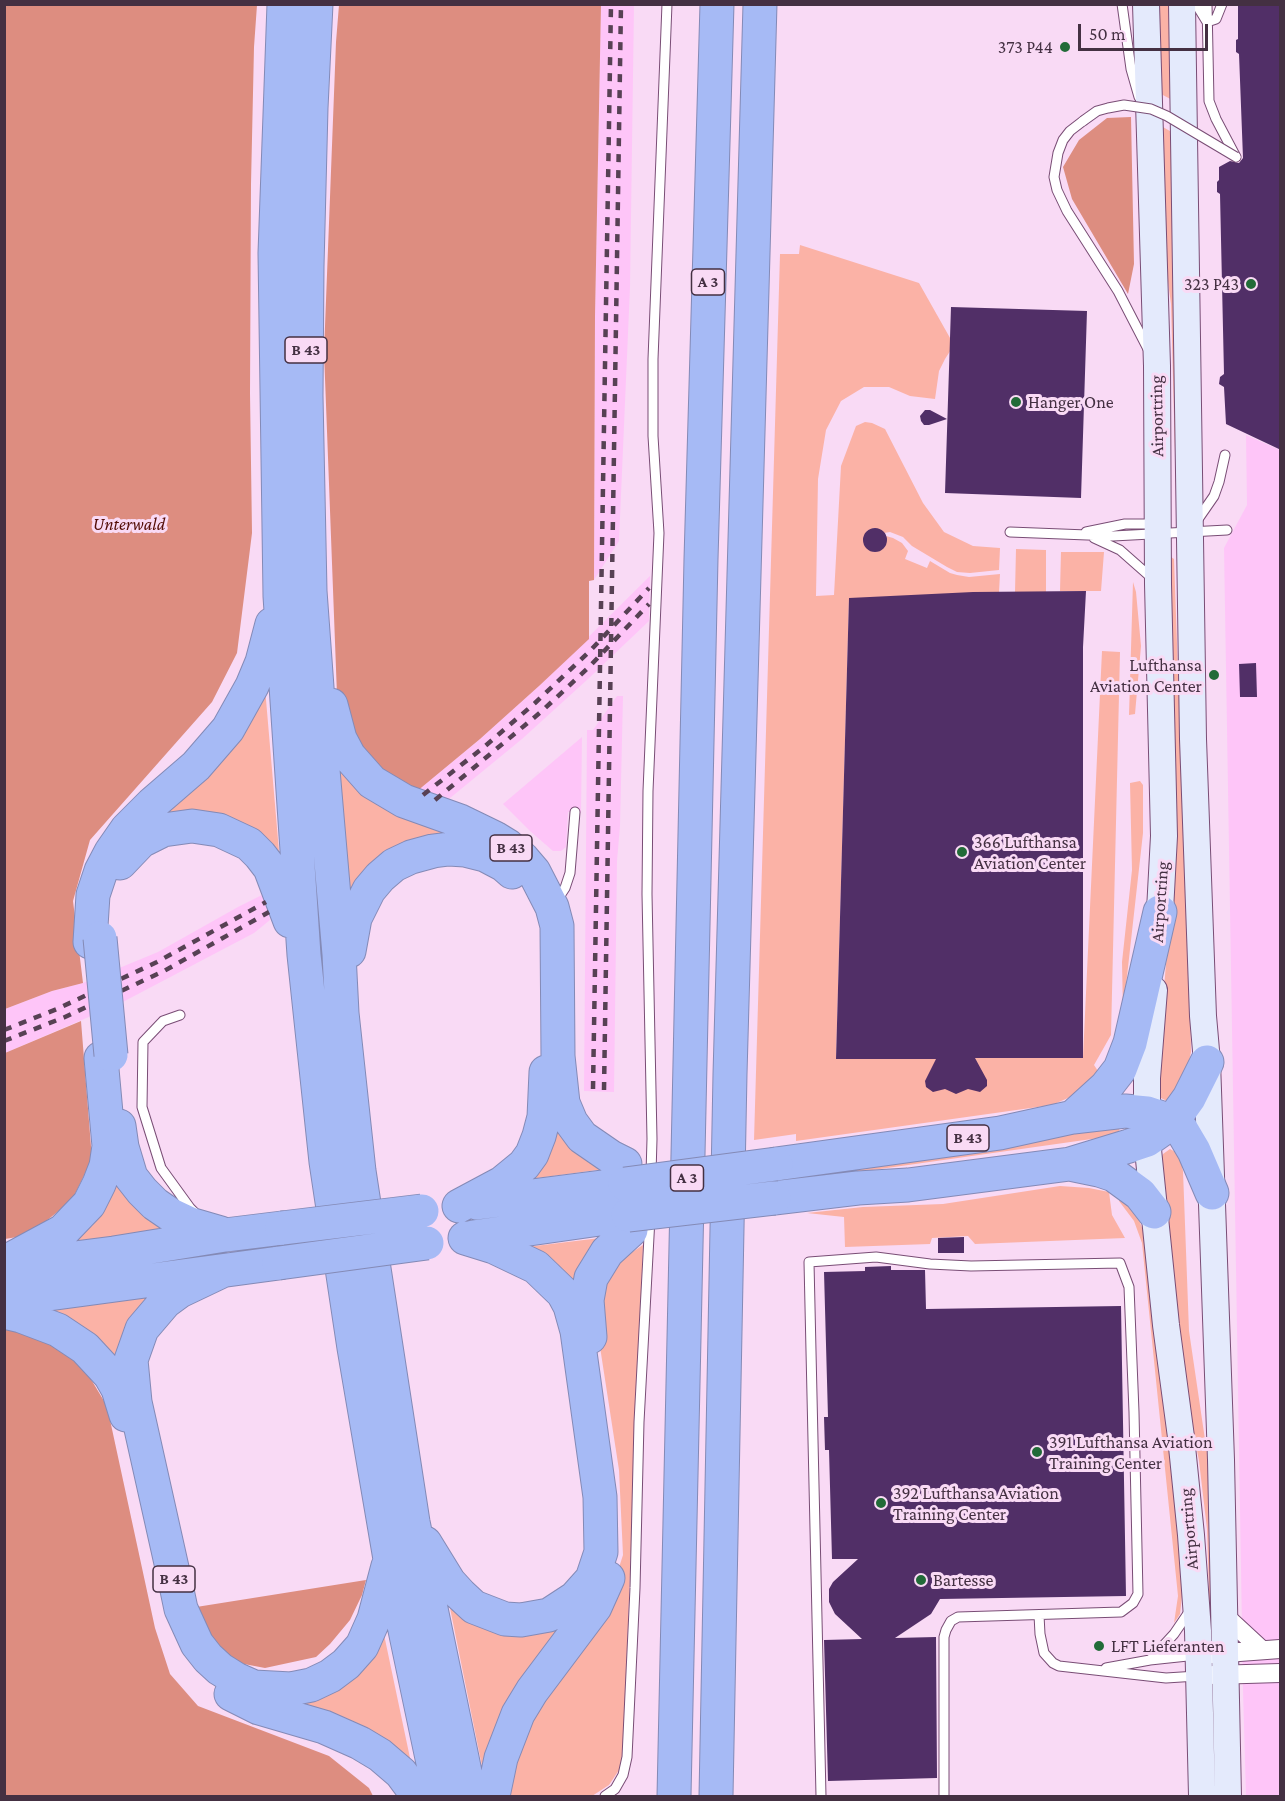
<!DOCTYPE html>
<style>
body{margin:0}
#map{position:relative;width:1285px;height:1801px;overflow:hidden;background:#f9daf5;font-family:"Crimson Pro",serif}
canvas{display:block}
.frame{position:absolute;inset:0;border:6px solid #443042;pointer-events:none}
.scale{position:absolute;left:1078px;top:24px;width:130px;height:27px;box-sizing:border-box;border:3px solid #443042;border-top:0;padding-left:8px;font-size:18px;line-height:21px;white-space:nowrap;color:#443042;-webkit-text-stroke:4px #f9daf5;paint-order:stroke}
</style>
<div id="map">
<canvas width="1285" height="1801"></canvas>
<div class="frame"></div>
<div class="scale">50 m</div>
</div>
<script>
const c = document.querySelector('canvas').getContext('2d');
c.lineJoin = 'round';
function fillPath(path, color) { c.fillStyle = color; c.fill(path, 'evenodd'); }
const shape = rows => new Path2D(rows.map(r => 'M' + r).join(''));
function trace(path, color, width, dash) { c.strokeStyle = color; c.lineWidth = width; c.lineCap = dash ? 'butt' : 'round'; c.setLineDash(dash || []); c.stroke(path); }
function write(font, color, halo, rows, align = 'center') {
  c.font = font + ' "Crimson Pro",serif'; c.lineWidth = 6; c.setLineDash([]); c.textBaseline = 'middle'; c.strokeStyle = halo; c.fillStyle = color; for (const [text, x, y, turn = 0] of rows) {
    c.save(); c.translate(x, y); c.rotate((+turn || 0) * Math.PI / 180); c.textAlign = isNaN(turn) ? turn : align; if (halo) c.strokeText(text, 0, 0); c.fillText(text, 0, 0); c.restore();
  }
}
fillPath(shape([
 [601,5,634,5,630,287,619,541,594,580,595,316],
 [1246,435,1280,450,1280,1796,1246,1796,1243,1689,1224,548,1247,505],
 [650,576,649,621,588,679,522,739,444,803,416,792,480,739,539,686],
 [617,696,623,696,620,826,617,861,614,1092,584,1091,587,730,593,730],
 [582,737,581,813,568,812,566,847,561,851,553,851,530,831,503,804],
 [264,894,270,920,254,933,119,1004,5,1053,5,1009,52,991,83,983,158,952,238,907]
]), '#fec5f8');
fillPath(shape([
 [1155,5,1174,5,1176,102,1161,94],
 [1156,123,1175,134,1183,491,1176,491,1171,304,1163,244],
 [800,245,919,283,954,345,945,359,939,371,935,399,910,396,889,387,864,387,841,401,826,430,818,479,816,596,834,595,841,466,856,426,865,422,872,423,885,429,923,503,944,532,973,546,1000,548,999,570,970,573,957,572,947,567,912,546,903,537,890,532,884,533,874,528,867,531,864,537,864,545,874,552,885,547,886,536,893,538,902,543,908,551,905,559,927,568,930,561,950,573,957,575,969,577,1000,574,999,592,849,599,836,1059,1083,1057,1102,651,1120,652,1111,1035,1094,1065,1100,1074,1084,1089,1068,1098,1052,1105,796,1141,796,1134,754,1140,780,254,799,254],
 [1016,549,1046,550,1046,592,1015,592],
 [1061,552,1104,552,1101,591,1060,591],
 [1171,557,1174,559,1180,728,1186,794,1191,1052,1188,1066,1171,1103,1155,1095,1175,857,1168,559],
 [1133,582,1136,592,1141,646,1135,714,1129,715],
 [265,688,280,863,168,820,165,812],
 [338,757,458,842,350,904],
 [1140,781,1143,785,1143,833,1123,1012,1122,962,1132,870,1130,783],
 [556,1118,604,1169,523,1180],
 [1118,1120,1120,1135,774,1184,775,1175],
 [1170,1149,1179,1154,1183,1171,1189,1331,1208,1460,1213,1527,1213,1627,1210,1626,1207,1529,1199,1461,1185,1386,1161,1160,1163,1154],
 [120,1174,180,1229,71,1243,93,1225,101,1214],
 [1060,1186,1089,1188,1109,1192,1112,1215,1125,1238,975,1244,968,1236,932,1238,930,1244,845,1247,844,1217,807,1213,863,1207,943,1204],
 [1120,1196,1137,1215,1148,1243,1183,1587,1180,1614,1174,1623,1178,1596,1142,1243,1134,1221,1119,1201],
 [608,1237,580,1293,519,1248],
 [643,1245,623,1751,619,1770,609,1785,592,1796,507,1796,520,1734,605,1611,623,1555,619,1470,596,1321,608,1268],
 [152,1297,123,1374,33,1311],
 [448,1598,577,1608,486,1786],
 [382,1625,414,1777,273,1697]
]), '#fbb2a6');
fillPath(shape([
 [5,5,257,5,254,47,251,184,250,393,252,533,237,653,212,702,90,840,73,901,83,983,52,991,5,1009],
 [339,5,601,5,595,316,594,580,589,581,589,639,539,686,480,739,416,792,367,764,337,695,324,352,336,42],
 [1131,117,1134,264,1128,294,1072,199,1063,167,1079,140,1107,118],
 [81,1021,92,1159,72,1200,29,1235,5,1239,5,1053],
 [5,1329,12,1329,43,1338,68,1352,86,1371,107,1406,155,1628,170,1674,198,1706,329,1756,369,1788,373,1796,5,1796],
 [366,1580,362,1595,350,1620,330,1644,316,1657,265,1668,244,1664,225,1654,190,1608]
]), '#dd8d80');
fillPath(shape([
 [1238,4,1281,4,1281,450,1226,424,1224,387,1219,384,1220,377,1224,374,1220,194,1217,192,1217,182,1219,180,1219,167,1230,161,1239,163,1243,158,1239,54,1236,52,1236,40,1238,39],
 [951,307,1087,311,1081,498,945,493],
 [925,410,930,410,947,419,929,425,924,425,921,421,920,416],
 '863 540a12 12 0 1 1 24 0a12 12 0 1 1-24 0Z',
 [1086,591,1083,647,1083,1058,975,1058,987,1080,987,1086,980,1092,968,1089,956,1094,945,1089,933,1092,926,1087,925,1081,936,1059,836,1059,849,598,973,592],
 [1256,663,1257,697,1240,697,1239,664],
 [964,1237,964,1253,938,1253,938,1238],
 [891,1266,891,1270,925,1270,926,1309,1121,1306,1126,1596,940,1599,931,1614,895,1638,936,1637,937,1778,828,1781,824,1640,862,1639,835,1614,829,1602,829,1589,833,1582,858,1559,832,1559,829,1450,825,1450,824,1417,828,1417,824,1272,865,1271,865,1267]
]), '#512f67');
const lane = shape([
 [1122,4,1131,69,1139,97],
 [1196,4,1207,22,1216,19,1222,4],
 [1207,4,1209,101,1216,119,1236,157],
 [1083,121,1070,131,1063,140,1058,153,1054,177,1057,190,1067,211,1118,291,1149,351],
 [1196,522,1214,496,1219,482,1225,455],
 [1010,532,1113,536,1227,530],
 [1086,532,1125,524,1155,524],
 [1094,538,1120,550,1154,580],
 [557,900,565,888,570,873,575,812],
 [180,1015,163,1021,143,1042,142,1107,161,1168,190,1208,194,1212],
 [651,1174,652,1139,647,894,648,791,659,533,653,436,653,359,667,4],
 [1039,1615,1040,1634,1044,1653,1053,1663,1059,1666,1166,1678,1197,1676],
 [1150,1660,1174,1634,1189,1612],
 [1106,1668,1150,1660,1197,1655],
 [605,1796,615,1789,623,1775,627,1757,635,1588,639,1422,650,1218],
 [821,1796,809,1262,876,1257,930,1264,971,1266,1120,1263,1129,1287,1134,1412,1138,1594,1133,1603,1121,1612,958,1617,951,1621,946,1630,944,1637,944,1796]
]);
const street = shape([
 [1223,1614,1262,1650],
 [1199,1655,1280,1649],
 [1213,1675,1280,1673]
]);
const secondary = shape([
 [1146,4,1157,366,1158,584,1164,836,1159,929],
 [1182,4,1193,739,1203,1016,1207,1062,1221,1460,1228,1796],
 [1154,990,1147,1078,1147,1140,1166,1325,1181,1437,1191,1535,1198,1631,1202,1796]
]);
const highway = shape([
 [284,4,275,253,280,596,304,955,326,1162,354,1348,390,1559,440,1796],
 [316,4,311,108,307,266,306,396,310,591,323,770,339,954,342,1013,359,1171,413,1522,470,1796],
 [331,705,340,739,349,756,372,782,404,801,460,821,495,838,508,846,522,858,534,872,552,907,557,926,558,1056,563,1103,571,1122,582,1137,611,1157,625,1164],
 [120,863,141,841,163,830,192,826,219,830,249,844,260,855,270,868,290,921],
 [90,942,93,895,101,871,111,852,127,829,152,804,196,766,228,729,252,686,262,662,272,624],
 [349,951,355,918,369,890,380,877,394,865,411,857,433,851,449,849,465,850,485,855,504,865,512,872],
 [1073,1117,1106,1087,1120,1069,1130,1043,1160,912],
 [119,1126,122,1147,131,1177,142,1191,155,1204,171,1215,190,1224,221,1233],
 [776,1164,1000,1133,1073,1117,1125,1111,1147,1113,1159,1117,1181,1129,1194,1151,1212,1193],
 [1070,1164,1099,1170,1114,1175,1140,1194,1154,1212],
 [774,1198,858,1188,908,1185,1070,1164,1129,1146,1147,1140,1171,1123,1189,1098,1207,1062],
 [477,1203,625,1184],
 [459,1206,502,1183,524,1165,532,1154,539,1136,544,1117,546,1072],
 [473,1237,628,1215],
 [13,1258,63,1231,89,1204,99,1184,106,1166,109,1146,101,1058],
 [4,1267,114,1253,225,1235,282,1228],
 [222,1271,180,1291,165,1302,142,1329,131,1360,135,1402,177,1590,181,1609,197,1644,208,1658,220,1669,236,1679,254,1687,291,1689,311,1685,330,1676,346,1664,362,1646,374,1619,388,1566],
 [4,1300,279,1263],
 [4,1312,21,1316,58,1330,85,1348,110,1375,118,1389,126,1415],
 [590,1337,587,1300,591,1278,607,1252,631,1230],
 [425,1543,449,1582,460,1594,474,1607,505,1619,521,1620,549,1615,575,1598,592,1579,601,1552,600,1497,577,1331,570,1306,563,1293,536,1267,494,1247,465,1238],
 [231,1694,259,1708,324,1727,360,1743,380,1755,401,1773,418,1796],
 [493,1796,501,1758,518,1714,532,1691,595,1607,608,1578],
 [674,1796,701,559,717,4],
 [716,1796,730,1074,760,4]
]);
trace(lane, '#794d75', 11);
trace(street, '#794d75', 20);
trace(secondary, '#794d75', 28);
trace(highway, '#848ab6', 35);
trace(lane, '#fff', 9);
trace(street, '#fff', 18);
trace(secondary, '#e4eafc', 26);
trace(highway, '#a6baf5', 33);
trace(shape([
 [423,795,484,747,535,703,589,652,649,588],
 [435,800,542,711,589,667,649,604],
 [4,1030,57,1009,157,962,266,902],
 [4,1041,65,1017,164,971,269,912],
 [593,1089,611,4],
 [604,1090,621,4]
]), '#574154', 4.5, [8, 8]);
const laneBridge = shape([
 [1083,121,1097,111,1108,108,1124,105,1151,109,1167,116,1236,157]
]);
const highwayBridge = shape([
 [100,938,111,1055],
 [625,1184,776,1164],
 [628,1215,774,1198],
 [282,1228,422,1211],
 [279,1263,427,1243]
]);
trace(laneBridge, '#794d75', 11, []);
trace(highwayBridge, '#848ab6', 35, []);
trace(laneBridge, '#fff', 9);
trace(highwayBridge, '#a6baf5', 33);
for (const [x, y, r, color] of [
 [1065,47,6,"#226b38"],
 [1251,284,6,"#226b38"],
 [1016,402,6,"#226b38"],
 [1214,675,6,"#226b38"],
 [962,852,6,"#226b38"],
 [1037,1452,6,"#226b38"],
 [881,1503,6,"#226b38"],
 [921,1580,6,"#226b38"],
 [1099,1646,6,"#226b38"]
]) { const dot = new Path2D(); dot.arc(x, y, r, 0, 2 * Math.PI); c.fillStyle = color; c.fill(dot); trace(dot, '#f9daf5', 2); }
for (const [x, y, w] of [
 [708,282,33],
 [306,350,42],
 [511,848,42],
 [968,1138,42],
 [687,1178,33],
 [174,1579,42]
]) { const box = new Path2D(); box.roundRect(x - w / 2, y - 13, w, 26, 4.5); c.fillStyle = '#f9daf5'; c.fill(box); trace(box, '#443042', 1.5); }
write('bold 16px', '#443042', null, [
 ["A 3",708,282],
 ["B 43",306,350],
 ["B 43",511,848],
 ["B 43",968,1138],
 ["A 3",687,1178],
 ["B 43",174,1579]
]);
write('18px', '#443042', '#f9daf5', [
 ["373 P44",1053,47,"right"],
 ["323 P43",1239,284,"right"],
 ["Hanger One",1028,402],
 ["Lufthansa",1202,665,"right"],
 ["Aviation Center",1202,686,"right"],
 ["366 Lufthansa",974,842],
 ["Aviation Center",974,863],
 ["391 Lufthansa Aviation",1049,1442],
 ["Training Center",1049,1463],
 ["392 Lufthansa Aviation",893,1493],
 ["Training Center",893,1514],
 ["Bartesse",933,1580],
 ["LFT Lieferanten",1111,1646]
], 'left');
write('18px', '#443042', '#f9daf5', [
 ["Airportring",1157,416,-91],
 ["Airportring",1160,902,-86],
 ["Airportring",1189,1529,-95]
]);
write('italic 18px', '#530c05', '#f9daf5', [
 ["Unterwald",129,524]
]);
</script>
